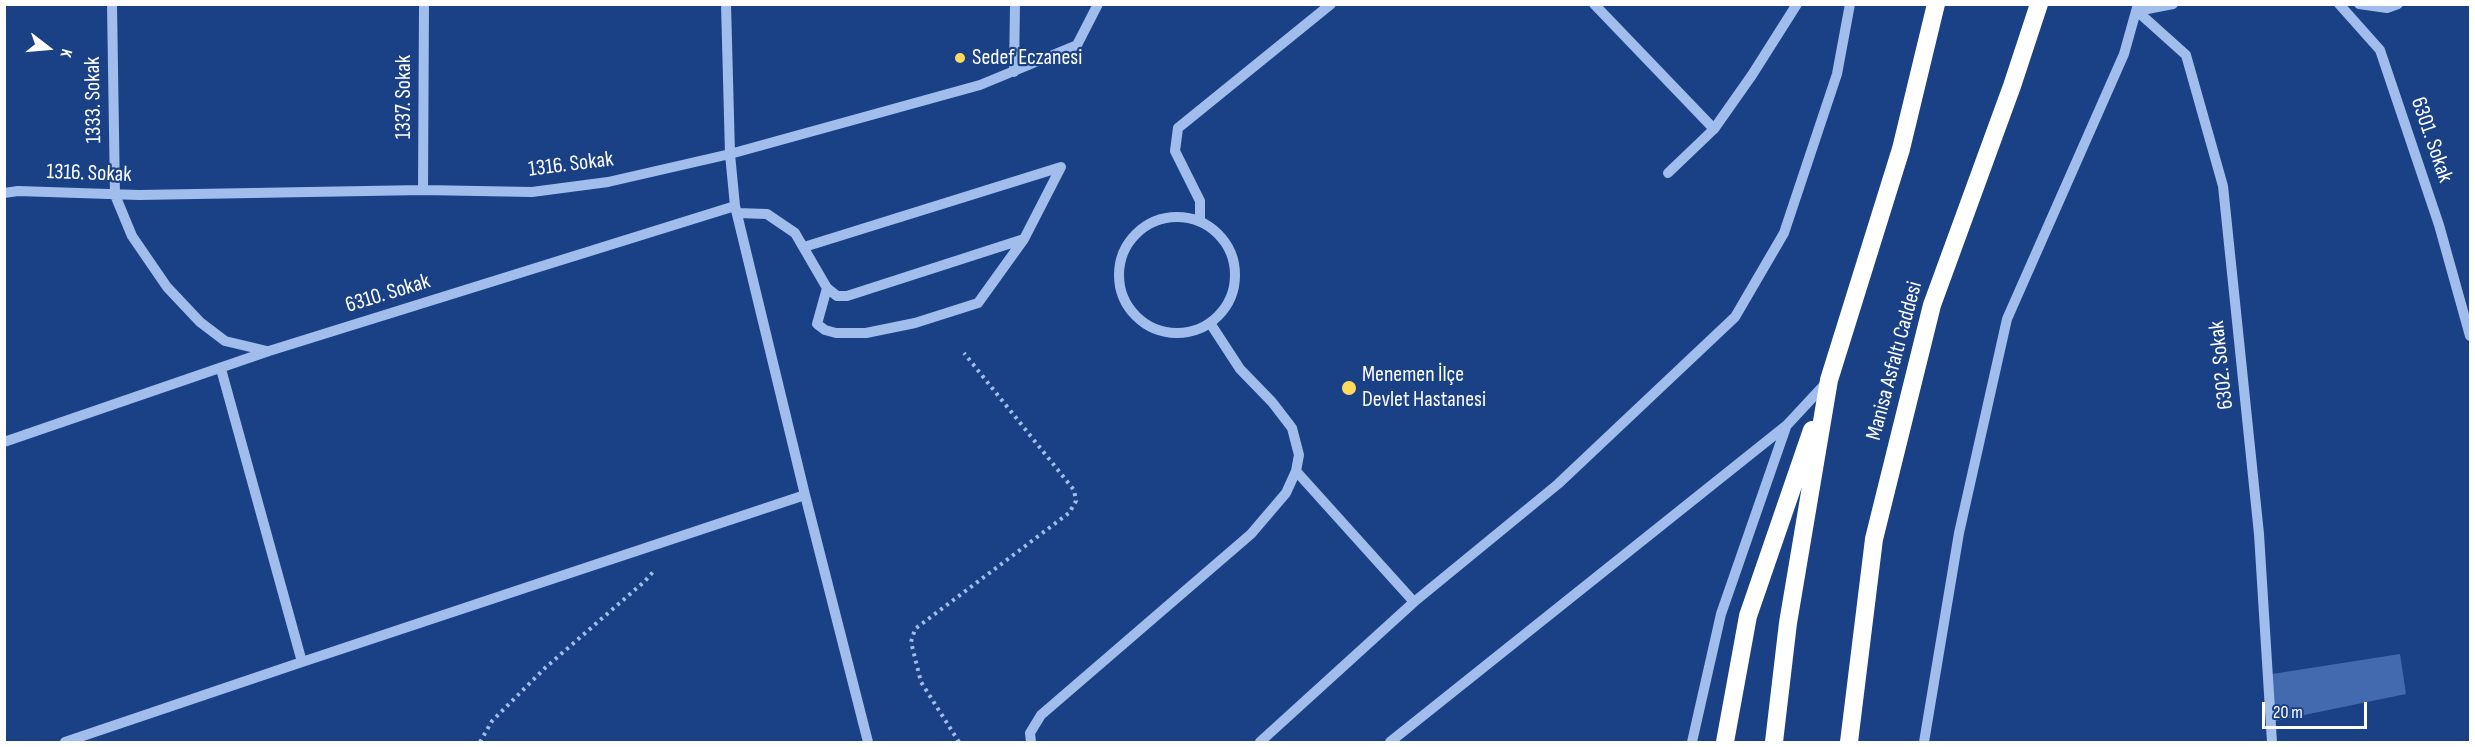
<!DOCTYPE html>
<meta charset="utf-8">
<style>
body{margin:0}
#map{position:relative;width:2475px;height:747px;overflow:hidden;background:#1a4185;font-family:"Sofia Sans Condensed",sans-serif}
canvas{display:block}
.frame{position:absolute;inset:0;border:6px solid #fff;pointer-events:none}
.north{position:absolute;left:18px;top:18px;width:60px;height:60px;-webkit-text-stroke:4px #1a4185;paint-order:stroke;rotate:106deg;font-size:16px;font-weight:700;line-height:24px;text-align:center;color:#fff}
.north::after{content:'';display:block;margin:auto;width:21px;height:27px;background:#fff;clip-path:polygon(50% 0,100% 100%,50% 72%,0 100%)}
.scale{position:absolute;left:2262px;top:702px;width:105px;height:27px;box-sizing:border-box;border:3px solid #fff;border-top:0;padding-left:8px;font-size:18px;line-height:21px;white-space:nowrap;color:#fff;-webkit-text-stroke:4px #1a4185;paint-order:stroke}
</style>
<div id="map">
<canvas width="2475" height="747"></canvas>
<div class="frame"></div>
<div class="north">K</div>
<div class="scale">20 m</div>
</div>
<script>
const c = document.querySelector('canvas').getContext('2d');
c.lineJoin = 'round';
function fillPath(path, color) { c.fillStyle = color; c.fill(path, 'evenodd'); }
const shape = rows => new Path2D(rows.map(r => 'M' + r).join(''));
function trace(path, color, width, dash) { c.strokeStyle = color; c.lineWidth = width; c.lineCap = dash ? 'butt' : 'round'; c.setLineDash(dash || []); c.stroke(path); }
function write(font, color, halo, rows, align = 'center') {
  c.font = font + ' "Sofia Sans Condensed",sans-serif'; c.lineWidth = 4.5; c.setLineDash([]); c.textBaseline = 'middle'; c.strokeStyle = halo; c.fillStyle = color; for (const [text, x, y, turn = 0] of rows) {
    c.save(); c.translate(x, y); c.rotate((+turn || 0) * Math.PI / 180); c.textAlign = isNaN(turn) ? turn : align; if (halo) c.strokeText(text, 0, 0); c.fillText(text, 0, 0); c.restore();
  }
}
fillPath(shape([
 [2400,654,2406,694,2275,721,2272,674]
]), '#436aae');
trace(shape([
 [480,742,492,721,545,668,645,581,653,572],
 [959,742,921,682,911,642,915,629,1069,513,1076,501,1074,490,964,353]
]), '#a0bdec', 4, [3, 4.5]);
trace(shape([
 [112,4,115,195,132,236,167,287,200,322,225,341,267,351],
 [1594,4,1714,129],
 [2339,4,2380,50,2439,225,2470,336],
 [2359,4,2387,8,2398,4],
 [2137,11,2186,55,2223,186,2259,534,2272,742],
 [2137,11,2173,4],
 [1014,72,1015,4],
 [1668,173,1714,129,1752,75,1797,4],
 [423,190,424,4],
 [4,193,18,191,139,195,423,190,532,192,608,182,730,154,980,85,1077,45,1098,4],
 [735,206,805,495,868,742],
 [737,213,767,214,795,233,827,288,837,296,847,296,1024,239],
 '1119 275a58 58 0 1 1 116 0a58 58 0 1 1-116 0Z',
 [1200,222,1200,201,1175,151,1178,128,1331,4],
 [804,247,1061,167,1024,239,978,303,915,323,866,333,836,333,825,330,817,324,827,288],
 [221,369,302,662],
 [4,442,269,351,735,206,730,154,726,4],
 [1414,602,1558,484,1735,317,1784,233,1837,74,1850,4],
 [65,742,302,662,805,495],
 [1031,742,1030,733,1041,715,1251,534,1286,493,1296,471,1299,455,1292,428,1272,402,1240,369,1210,323],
 [1260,742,1414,602,1296,471],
 [1390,742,1787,425,1827,382],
 [1692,742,1721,614,1786,427],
 [1924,742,1959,533,2007,319,2124,54,2138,4]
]), '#a0bdec', 10);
trace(shape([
 [1725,742,1748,616,1812,430],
 [1774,742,1788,623,1829,380,1901,149,1936,4],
 [1849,742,1874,539,1932,305,2012,86,2039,4]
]), '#fff', 18);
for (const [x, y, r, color] of [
 [960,58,6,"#fedb5c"],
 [1349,388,8,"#fedb5c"]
]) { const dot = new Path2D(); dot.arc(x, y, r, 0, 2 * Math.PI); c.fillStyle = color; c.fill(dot); trace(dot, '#1a4185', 2); }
write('22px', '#fff', '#1a4185', [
 ["Sedef Eczanesi",972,58],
 ["Menemen İlçe",1362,375],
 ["Devlet Hastanesi",1362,400]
], 'left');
write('22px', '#fff', '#1a4185', [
 ["1337. Sokak",404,97,-90],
 ["1333. Sokak",94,100,-91],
 ["6301. Sokak",2431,140,71],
 ["1316. Sokak",571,165,-7],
 ["1316. Sokak",89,174,2],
 ["6310. Sokak",388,294,-17],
 ["Manisa Asfaltı Caddesi",1895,361,-75],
 ["6302. Sokak",2222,365,-96]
]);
</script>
